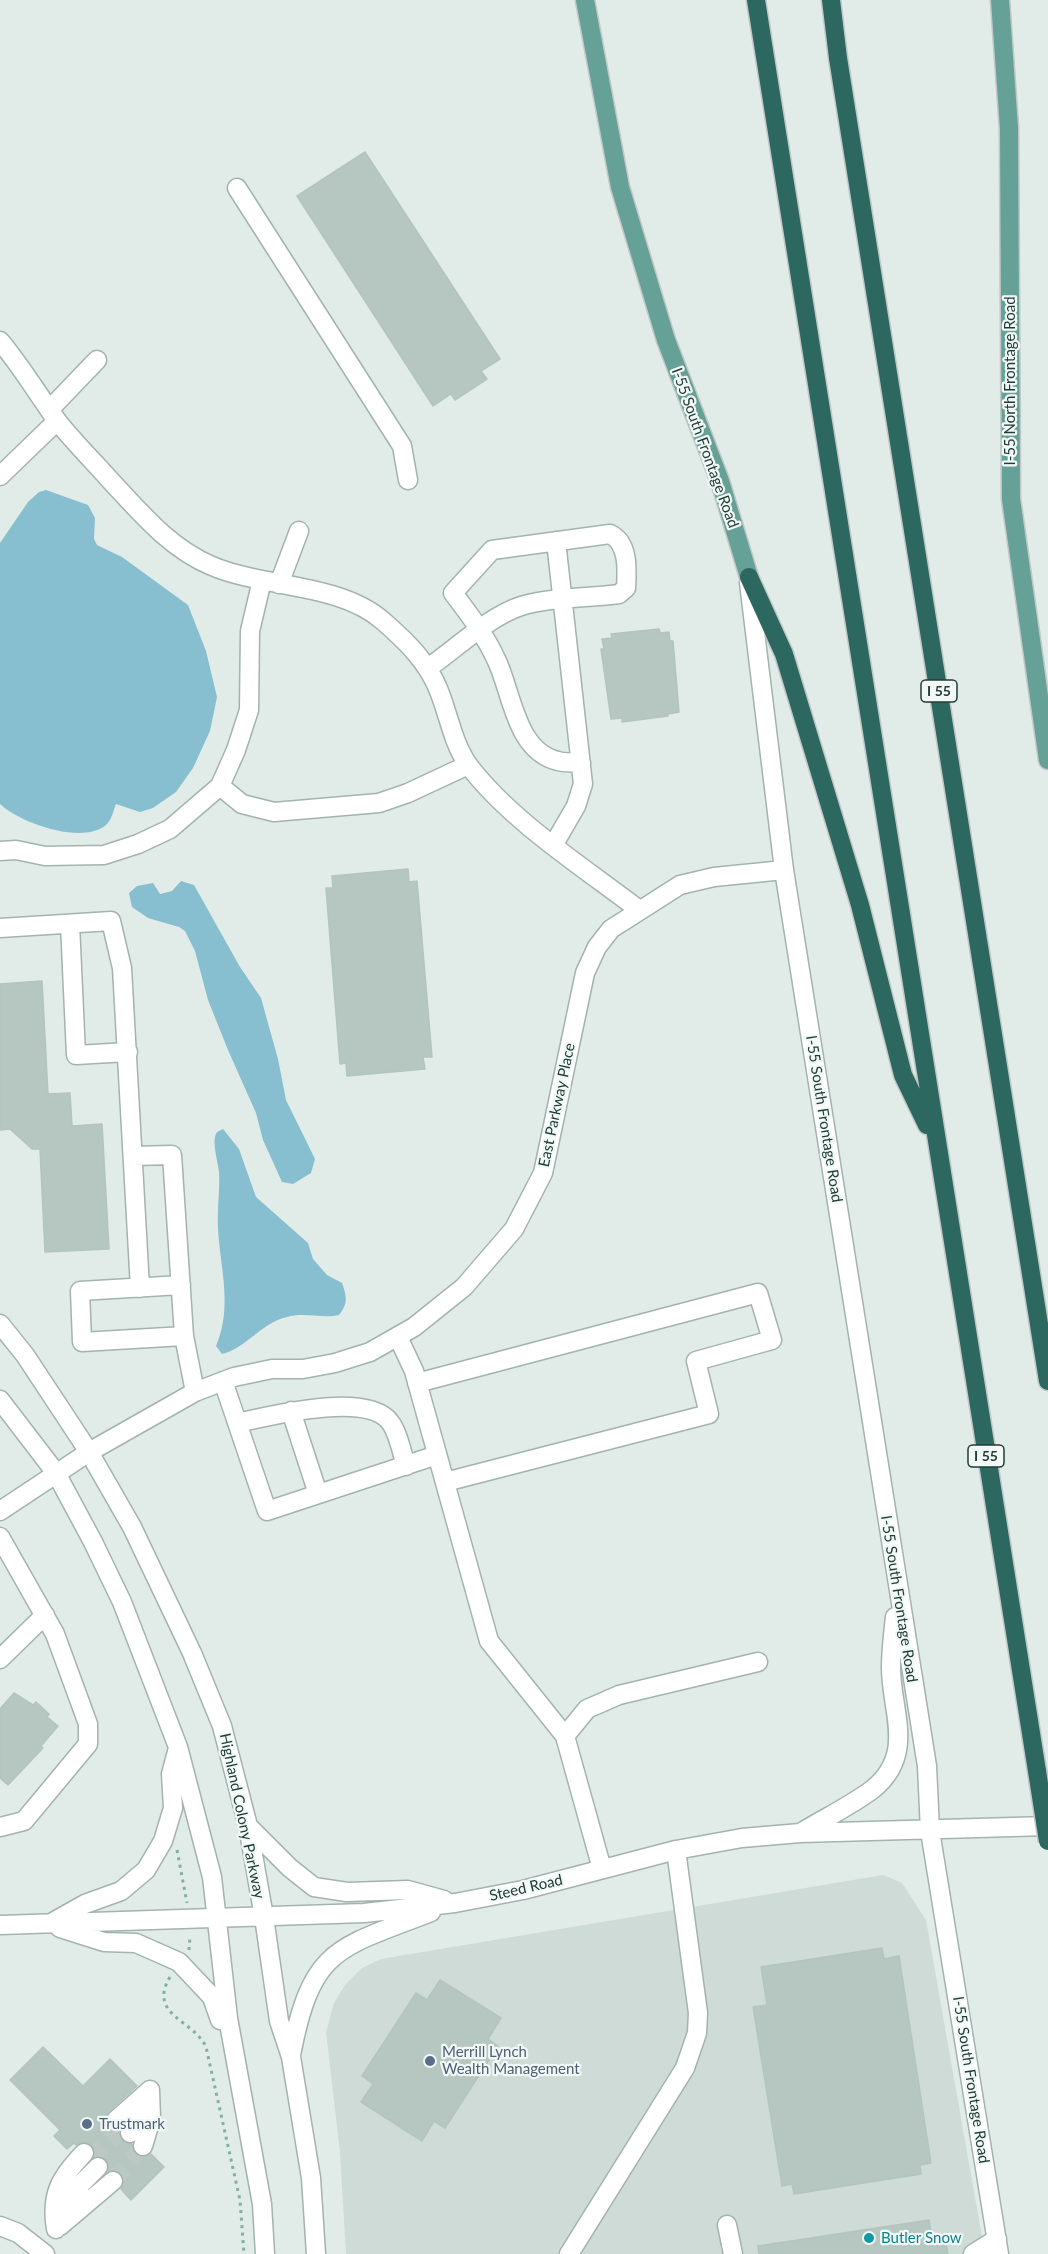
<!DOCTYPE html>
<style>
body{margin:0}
canvas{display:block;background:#e1ebe7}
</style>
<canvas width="1048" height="2254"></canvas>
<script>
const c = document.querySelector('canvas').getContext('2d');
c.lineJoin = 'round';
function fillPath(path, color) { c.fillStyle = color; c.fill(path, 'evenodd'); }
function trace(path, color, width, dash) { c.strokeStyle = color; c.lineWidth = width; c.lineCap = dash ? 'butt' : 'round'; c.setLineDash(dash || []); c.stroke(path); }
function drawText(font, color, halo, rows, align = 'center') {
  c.font = font + ' Lato,sans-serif'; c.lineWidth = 4.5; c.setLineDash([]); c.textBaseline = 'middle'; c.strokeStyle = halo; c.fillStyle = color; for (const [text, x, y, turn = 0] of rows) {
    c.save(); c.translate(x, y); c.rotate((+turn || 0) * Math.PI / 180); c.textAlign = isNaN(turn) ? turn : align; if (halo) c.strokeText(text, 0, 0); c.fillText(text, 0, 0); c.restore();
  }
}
const built = new Path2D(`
 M883,1875L902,1883L926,1920L985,2254H346L340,2152L326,2032L334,2003L345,1985L362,1968L381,1959Z`);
const water = new Path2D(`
 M46,490L88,505L95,518L94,539L97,545L122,557L188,605L206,651L217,697L210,731L193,768L176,792L153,808L140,812L116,804C113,811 112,820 106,825C82,845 20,823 0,804V543L28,502L39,492Z
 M181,881L194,885L240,967L261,998L278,1059L286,1100L315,1159L311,1173L293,1184L282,1182L263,1140L256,1113L228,1050L208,1000L195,951L185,931L179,927L148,918L132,907L129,893L137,886L153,883L160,894L172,891Z
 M223,1129L239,1149L256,1197L308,1243L313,1259L327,1275L342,1283C347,1297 348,1304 339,1315C322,1319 304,1312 287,1317C261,1323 245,1349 222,1354L216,1346C233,1306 220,1269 218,1228C217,1209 220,1191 219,1172C218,1161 211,1141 217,1132Z`);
const building = new Path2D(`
 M365,152L500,359L481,371L487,379L455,400L451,394L433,406L297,196Z
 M659,629L660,633L669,632L670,641H673L679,712L668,714V716L622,722V718L611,719L601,649H604L602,639L612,638L611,634Z
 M408,869L409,882L417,881L432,1057H423L425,1069L347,1076L346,1063L340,1064L326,888H333L332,876Z
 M42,981L48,1094L70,1093L72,1126L102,1124L109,1249L45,1252L40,1149H32L10,1129L0,1130V984Z
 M14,1693L33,1705L36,1702L49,1714L47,1717L58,1726L41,1746L43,1748L8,1785L0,1778V1709Z
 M882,1948L884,1959L899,1956L931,2163L920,2165L921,2174L794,2194L792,2184L782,2186L753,2007L767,2005L761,1967Z
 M440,1980L501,2018L488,2039L498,2046L445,2128L434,2121L422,2141L361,2102L373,2084L362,2076L416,1993L427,2000Z
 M43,2047L83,2086L110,2059L137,2086L108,2112L105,2123L112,2130L119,2131L124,2142L132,2144L135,2154L145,2157L151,2154L164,2167L131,2200L121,2189L124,2180L121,2173L116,2170L108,2171L106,2160L95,2156L94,2149L87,2142L76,2145L74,2143L67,2149L54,2136L60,2130L10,2080Z
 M929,2220L932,2239L945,2237L948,2254H759L758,2246Z`);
const minorTunnel = new Path2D(`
 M90,2159L124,2127
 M113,2181L143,2146`);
const path = new Path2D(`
 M177,1850L187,1903
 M189,1950L190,1936
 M170,1977C147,2015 194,2020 206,2047L240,2200L244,2254`);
const minor = new Path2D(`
 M237,188L402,446L408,480
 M0,341C22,367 38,395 58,422C74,442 92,460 109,479C140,512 169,548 212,566C264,588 340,583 383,621C406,641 428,662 439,691C449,716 453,744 469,766C511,821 583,867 638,909
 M50,409L97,360
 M0,476L57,421
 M749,583L784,870L927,1766L930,1831L999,2254
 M279,584L299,531
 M428,668C457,648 488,617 521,606C550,597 589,598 619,594L626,588C627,570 629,543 610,534L492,550L453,593C469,614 485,635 496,659C512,691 515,751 558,761C565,763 574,762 581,763
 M220,786L242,804L274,812L379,803L408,793L468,765
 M554,844L576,806L583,784L556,541
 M0,851L16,850L45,856L104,855L138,844L170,829L220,786L236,750L249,710L250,631L262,580
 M70,924L76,1055L128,1052
 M0,928L111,921L122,968L140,1288
 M133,1156L172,1155L184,1336L195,1392
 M181,1285L80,1291L82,1342L184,1336
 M0,1324L25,1355L89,1452L132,1527L192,1653L222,1726L248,1826L264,1917L279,2021L291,2057L311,2178L316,2254
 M398,1337L414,1371L489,1641L565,1736L602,1869
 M223,1381L267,1511L437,1455
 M417,1383L758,1293L772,1340L696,1361L709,1414L445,1482
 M0,1400L56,1473L93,1542L122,1602L178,1747L212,1877L228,2018L262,2204L265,2254
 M291,1411L318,1494
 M237,1423C270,1416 367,1391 390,1422C398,1432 402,1453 406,1466
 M0,1511L89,1452L195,1392L234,1377L272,1369H303L335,1363L370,1352L414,1327L464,1287L514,1229L543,1173L585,973L597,947L611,929L680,885L714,877L784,870
 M0,1537L55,1634L88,1724V1744L24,1821L0,1827
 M0,1659L45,1615
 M565,1736L587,1709L619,1695L758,1662
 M248,1826L290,1868L314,1887L347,1892L408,1890L444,1900
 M802,1832C825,1818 852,1805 873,1789C916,1754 891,1711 891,1668C891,1651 893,1634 895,1617
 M53,1922L85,1904L121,1891L146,1870L163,1841L173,1808L171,1774L178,1748
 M0,1925L364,1913L455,1903L523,1890L676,1850L742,1838L800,1833L1048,1826
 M60,1928L104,1942L136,1943L179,1962L212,1997L220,2020
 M291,2055C312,1947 336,1949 431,1912
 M116,2120L150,2090
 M130,2133L137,2124L146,2104
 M143,2146L151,2119L150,2090
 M727,2225L733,2254
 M0,2226L18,2233L45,2254
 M60,2226L113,2181
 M57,2227L81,2184L98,2167
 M56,2229C50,2194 61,2177 84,2153
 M569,2254L685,2068L697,2033L698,2013L676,1850
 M973,2254L997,2239`);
const major = new Path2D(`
 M585,0L620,187L666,340L720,481L749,577
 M1000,0L1009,128L1011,499L1048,760`);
const highway = new Path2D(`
 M756,0L1037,1771
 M831,0L838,58L1048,1381
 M749,577L784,654L860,905L903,1075L927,1125`);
const highwayBridge = new Path2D(`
 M1037,1771L1048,1841`);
const markers = [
 [430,2061,6,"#5c6f8a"],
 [87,2124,6,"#5c6f8a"],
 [869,2238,6,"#0f9aa8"]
];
const shields = [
 [939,691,36],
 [986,1456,36]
];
const shieldNames = [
 ["I 55",939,691],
 ["I 55",986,1456]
];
const streetNames = [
 ["I-55 North Frontage Road",1010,381,-90],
 ["I-55 South Frontage Road",705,448,70],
 ["East Parkway Place",557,1105,-78],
 ["I-55 South Frontage Road",824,1119,81],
 ["I-55 South Frontage Road",899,1599,81],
 ["Highland Colony Parkway",242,1816,78],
 ["Steed Road",526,1888,-13],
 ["I-55 South Frontage Road",971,2080,81]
];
const serviceNames = [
 ["Merrill Lynch",442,2052],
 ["Wealth Management",442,2069],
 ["Trustmark",99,2124]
];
const cultureNames = [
 ["Butler Snow",881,2238]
];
fillPath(built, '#cfdbd6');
fillPath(water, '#88bfd0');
fillPath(building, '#b6c6c1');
trace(building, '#b3c5bf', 1.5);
trace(minorTunnel, '#bbc8c4', 18, [18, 9]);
trace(minor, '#a4b3af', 21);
trace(major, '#c1c8c7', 21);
trace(highway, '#c1c8c7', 21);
trace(path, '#81afa4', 3, [3, 4.5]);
trace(minor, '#fff', 18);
trace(major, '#65a196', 18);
trace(highway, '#2d6860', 18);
trace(highwayBridge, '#c1c8c7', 21, []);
trace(highwayBridge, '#2d6860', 18);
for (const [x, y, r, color] of markers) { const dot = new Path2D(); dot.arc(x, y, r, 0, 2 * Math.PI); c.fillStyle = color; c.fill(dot); trace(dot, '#f1f8f5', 2); }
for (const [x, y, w] of shields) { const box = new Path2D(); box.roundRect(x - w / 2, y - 11, w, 22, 4.5); c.fillStyle = '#f1f8f5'; c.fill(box); trace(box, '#213c37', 1.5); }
drawText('bold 14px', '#213c37', null, shieldNames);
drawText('15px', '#213c37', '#f1f8f5', streetNames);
drawText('15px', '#4e5e75', '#f1f8f5', serviceNames, 'left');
drawText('15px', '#0d838f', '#f1f8f5', cultureNames, 'left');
</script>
